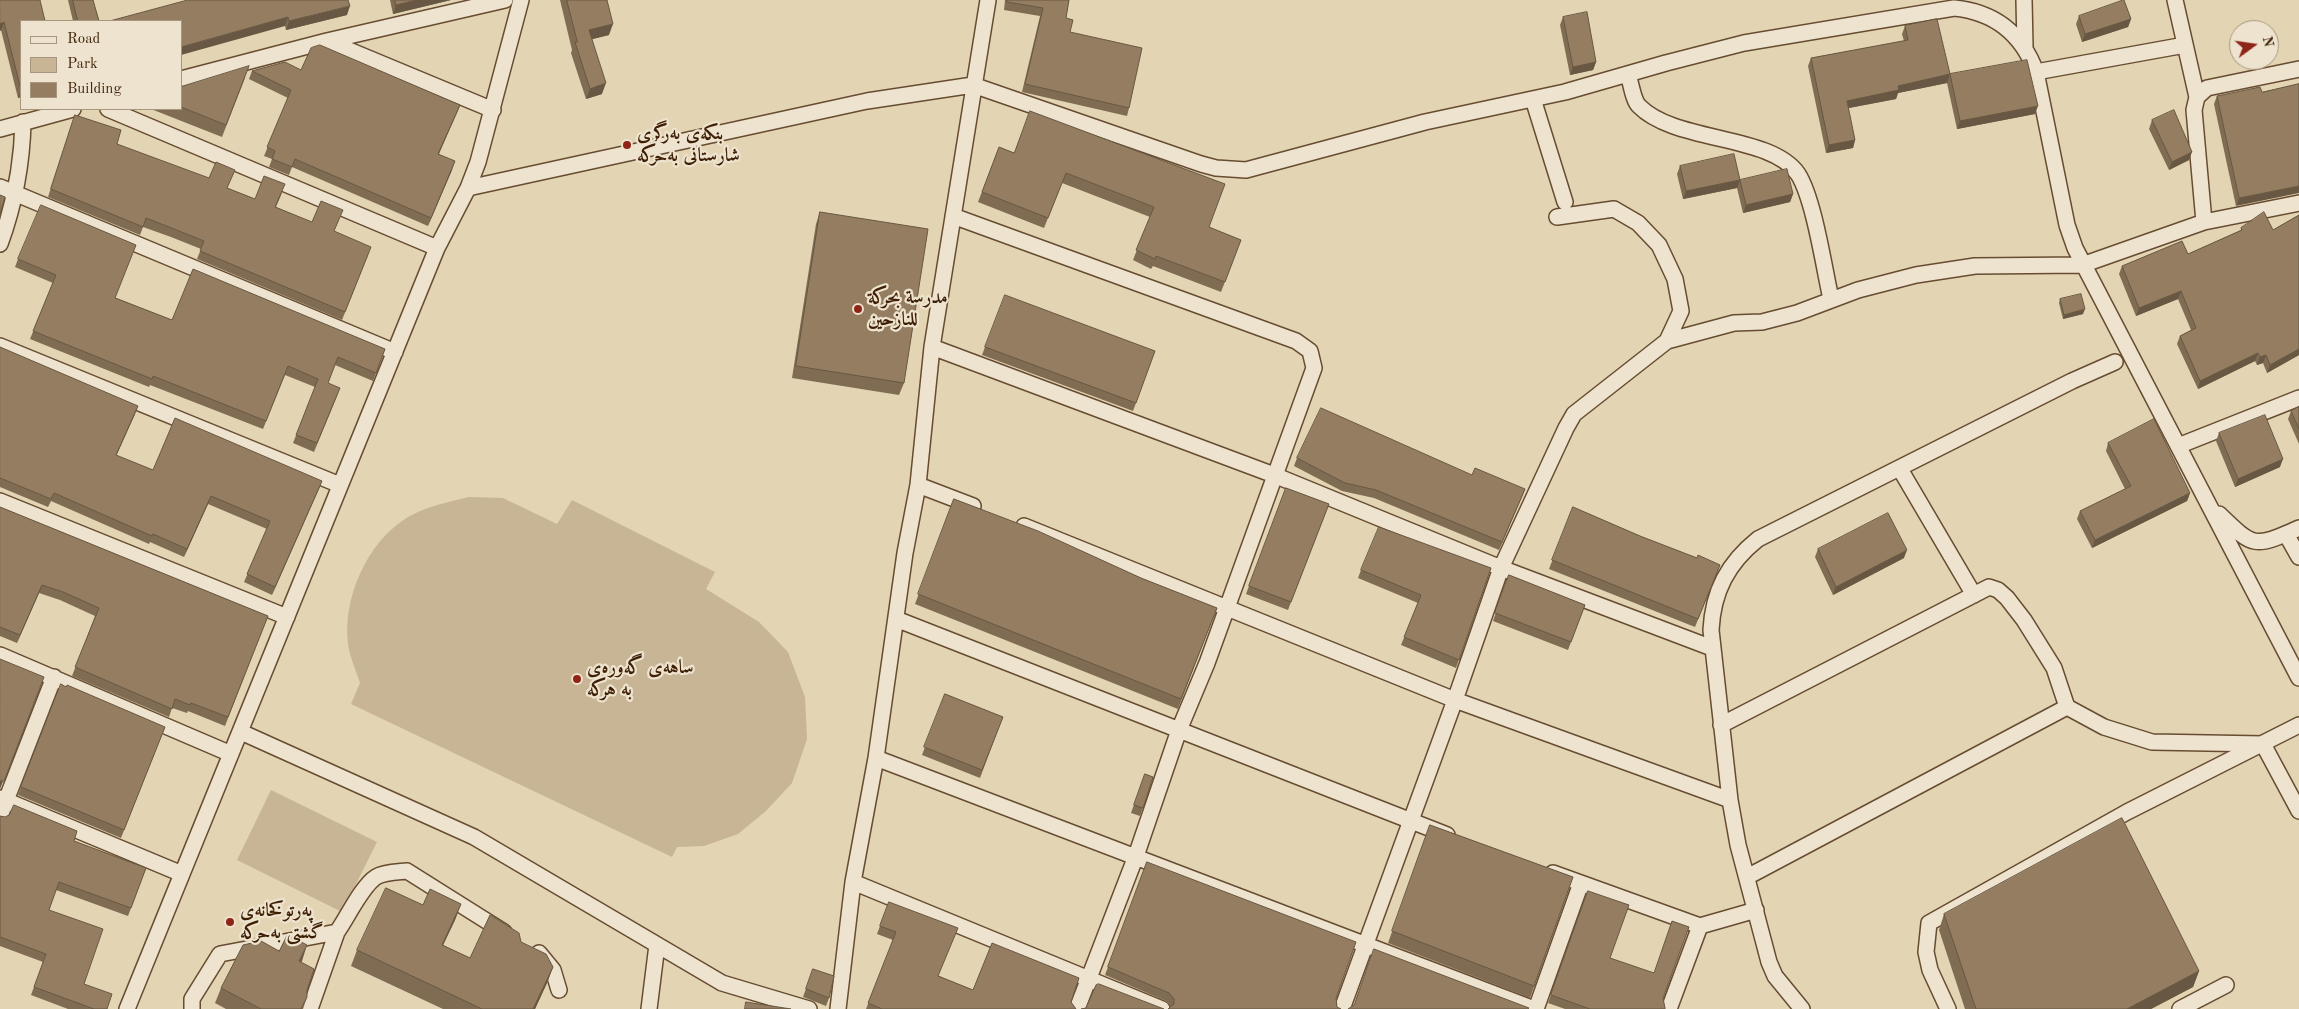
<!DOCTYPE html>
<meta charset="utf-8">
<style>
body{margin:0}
#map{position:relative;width:2299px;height:1009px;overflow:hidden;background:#e3d4b3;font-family:"Old Standard TT",serif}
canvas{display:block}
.legend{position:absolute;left:20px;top:20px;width:162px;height:90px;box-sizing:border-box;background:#ede3ce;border:1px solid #a7957e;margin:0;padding:6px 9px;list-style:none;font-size:15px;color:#3e1f06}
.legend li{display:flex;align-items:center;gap:10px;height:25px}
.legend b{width:25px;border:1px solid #a7957e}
.north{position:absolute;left:2229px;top:20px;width:50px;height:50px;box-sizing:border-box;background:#ede3ce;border:1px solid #a7957e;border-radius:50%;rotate:76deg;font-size:14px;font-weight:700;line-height:20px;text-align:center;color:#3e1f06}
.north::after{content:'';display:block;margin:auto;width:18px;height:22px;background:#8f2418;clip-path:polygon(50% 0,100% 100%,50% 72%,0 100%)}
</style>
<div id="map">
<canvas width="2299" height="1009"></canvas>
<ul class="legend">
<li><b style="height:6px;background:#ede3ce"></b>Road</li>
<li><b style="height:14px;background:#c7b596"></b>Park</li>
<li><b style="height:14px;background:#947d60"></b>Building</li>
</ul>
<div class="north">N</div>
</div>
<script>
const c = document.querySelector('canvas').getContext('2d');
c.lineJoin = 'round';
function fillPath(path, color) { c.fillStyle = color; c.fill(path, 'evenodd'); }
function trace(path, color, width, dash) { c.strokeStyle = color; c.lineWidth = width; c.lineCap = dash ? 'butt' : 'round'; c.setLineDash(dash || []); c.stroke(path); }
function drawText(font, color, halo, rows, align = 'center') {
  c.font = font + ' "Old Standard TT",Amiri,serif'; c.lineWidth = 4.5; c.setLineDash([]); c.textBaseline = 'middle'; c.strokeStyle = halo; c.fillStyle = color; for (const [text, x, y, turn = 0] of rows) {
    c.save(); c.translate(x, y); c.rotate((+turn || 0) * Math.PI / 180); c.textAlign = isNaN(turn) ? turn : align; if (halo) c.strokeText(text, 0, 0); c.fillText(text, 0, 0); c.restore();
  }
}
const green = new Path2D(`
 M469,497L503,498L557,524L572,500L715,572L706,589L759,622L788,652L805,697L807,739L792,783L766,811L738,834L704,846L677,847L672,857L351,704L360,683C357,674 353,664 350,654C339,610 362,551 398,524C418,508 445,503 469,497Z
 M271,790L377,842L342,912L237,860Z`);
const street = new Path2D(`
 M2024,0L2025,46
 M2175,0L2197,97L2194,110L2204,222
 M327,41L493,110
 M2036,72L2185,45
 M1628,74C1631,83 1633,100 1639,106C1675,143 1771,134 1798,174C1814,199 1824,268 1831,299
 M181,79L327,41L505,0
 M2197,97L2207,88L2299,69
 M1533,99L1565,202
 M108,109L437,248
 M0,129L73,109
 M0,187L395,352
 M468,188L867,101L973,85L1201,164L1216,168L1246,170L1425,122L1565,92L1666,63L1744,43L1954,8C1995,12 2022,34 2036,72L2067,225L2075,248L2299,678
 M953,216L1296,341L1310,351L1314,368L1207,663L1179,730L1136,856L1077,1009
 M0,244C15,203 22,166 23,122
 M1667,341L1734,323L1762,322L1797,313L1858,290L1916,275L1975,266L2082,265L2204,222L2299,203
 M0,346L340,485
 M932,347L1274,475L1501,568L1712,648
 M2178,446L2299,398
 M1900,469L1974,595
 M918,485L973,506
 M0,501L287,617
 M2219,514C2254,548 2254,548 2299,528
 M1024,526L1455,700L1730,800
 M2286,534L2299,557
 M896,619L1447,835
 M0,655L231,754
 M1721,725L1989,587L1998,590L2007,598L2024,620L2054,668L2067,707L2104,727L2152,742L2263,744L2299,811
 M241,732L474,837L722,983L809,1009
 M876,758L1534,1009
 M0,798L182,874
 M0,816L54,677
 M1553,873L1700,926L1756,910
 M1747,877L2067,707
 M853,882L1162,1009
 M539,953L553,970L559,990
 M127,1009L437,248L468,188L478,162L521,0
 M192,1009V999L220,954L337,932C347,918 362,886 376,877C384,872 398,872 407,871L504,932
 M310,1009L337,932
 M649,1009L657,945
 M838,1009L853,882L876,758L905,553L918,485L932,347L988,0
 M1342,1009L1455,700L1501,568L1566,428L1574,414L1667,341L1681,311L1675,279L1659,245L1638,223L1614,209L1557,217
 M1536,1009L1581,883
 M1669,1009L1700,926
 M1802,1009L1775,976L1769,962L1738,845L1730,800L1711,630C1713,591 1728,563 1758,539L2072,381L2115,362
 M1948,1009L1930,970L1926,952L1929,923L2127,812L2299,725
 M2180,1009L2226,985`);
const wall = new Path2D(`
 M0,0H20L21,97L18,98L1,30L0,31Z
 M68,0H93L99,21H73Z
 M390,0H451L393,14Z
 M560,0H607L609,35L592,39L602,94L586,99L571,53L572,50Z
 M1005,0H1069L1066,18L1070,32L1129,108L1127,116L1022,92L1040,16L1004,10Z
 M347,15L286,30L285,26L181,21Z
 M2079,16L2131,19L2128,27L2082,42L2076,24Z
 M1563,17L1596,62L1593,70L1570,75L1560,25Z
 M1905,26L1950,74L2035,114L1957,129L1947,83L1898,93L1896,99L1848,108L1855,140L1853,148L1826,153L1808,66L1811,58L1904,41L1902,34Z
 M301,70L460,105L439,154L452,170L428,226L292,167L289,175L269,167L272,159L264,156L288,98L249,79L252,71Z
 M245,78L222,137L151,109H181V87Z
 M2299,84L2236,206L2214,104L2217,96L2262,92Z
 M2152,120L2189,160L2169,170L2149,129Z
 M72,123L117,144L255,199L282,193L276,207L335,232L368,255L342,320L197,259L201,249L171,237L143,227L140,235L48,197Z
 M999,147L1241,240L1221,292L1153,266L1151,269L1133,260L1150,217L1062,183L1044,228L978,202Z
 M1680,166L1740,180L1793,194L1790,202L1743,213L1737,188L1683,199L1677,174Z
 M820,212L904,383L899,395L792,378L816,224Z
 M2299,215V355L2267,373L2263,363L2257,365L2255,361L2198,389L2177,344L2180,336L2191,330L2178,299L2136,316L2119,274L2122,266L2188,254L2241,230V228L2273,230Z
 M18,259L172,320L385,349L373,381L335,365L328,383L337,396L314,452L293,443L315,387L285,375L263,429L150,385L149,387L30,339L53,283L15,267Z
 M2060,299L2083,314L2063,319L2059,303Z
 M0,347L135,414L116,456L153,470L322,481L272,595L244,582L267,529L208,504L184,557L150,542L149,544L51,501L48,507L0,487Z
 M985,347L1155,351L1133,411L982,355Z
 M2299,407V444L2288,419L2291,411Z
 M2219,433L2280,467L2235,487L2216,441Z
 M2108,443L2190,493L2187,501L2092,548L2077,519L2080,511L2125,489L2106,451Z
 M1297,458L1525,489L1499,550L1374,498L1342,491L1294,466Z
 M1286,488L1329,504L1288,610L1246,594Z
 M954,499L1141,578L1217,608L1178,709L915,604Z
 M0,507L268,616L225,726L188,711L187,713L172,708L169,717L72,676L95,616L60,600L39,593L17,643L0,636Z
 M1573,507L1640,536L1697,558L1720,565L1695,627L1549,569Z
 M1818,549L1904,558L1833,595L1815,557Z
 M1491,568L1456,668L1401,645L1418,603L1358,578L1361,570Z
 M1509,575L1585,605L1568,650L1493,621Z
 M945,694L1003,717L980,778L922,755Z
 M165,727L121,838L18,795L21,787Z
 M1145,774L1153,777L1140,816L1131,813Z
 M0,816L74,841L146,868L128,916L56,890L49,910L84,984L107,1009H68L31,995L43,962L0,946Z
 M1430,825L1573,877L1530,998L1388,943Z
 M1147,862L1336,998L1337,1007H1171L1166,1001L1105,975Z
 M1588,891L1610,958L1665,1009H1565L1548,1003Z
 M889,902L939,976L973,990L1071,1002L1076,1009H866L893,940L877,934Z
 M461,904L455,920L443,945L470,958L521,942L553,967L547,983L535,1009H443L351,966L357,950Z
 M1944,914L2199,971L2193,987L2151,1009H1965L1939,930Z
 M301,962L307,990V997L303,1009H226L215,1003L221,988Z
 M813,969L829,998L826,1006L803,997Z`);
const shadedWall = new Path2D(`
 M418,0H451L393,14L396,5Z
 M350,6L347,15L286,30L289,21Z
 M288,17L285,26L181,55V47Z
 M2131,19L2128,27L2082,42L2085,34Z
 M4,22L1,30L0,31V24Z
 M613,24L609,35L585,41L589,30Z
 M1596,62L1593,70L1570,75L1573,67Z
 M1950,74L1947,83L1898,93L1896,99L1844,109L1847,101L1898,86Z
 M606,83L602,94L586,99L590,89Z
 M21,90V97L18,98Z
 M460,105L457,113L435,162L438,154Z
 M2038,106L2035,114L1957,129L1960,121Z
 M1855,140L1853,148L1826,153L1829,145Z
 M2192,152L2189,160L2169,170L2172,162Z
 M455,161L452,170L428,226L431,218Z
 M1740,180L1737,188L1683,199L1686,191Z
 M2299,186V193L2236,206L2239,198Z
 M1793,194L1790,202L1743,213L1746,205Z
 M2181,291L2178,299L2136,316L2139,308Z
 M2085,309L2083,314L2063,319L2064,315Z
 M2299,349V355L2267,373L2270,365Z
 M2258,353L2255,361L2198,389L2200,381Z
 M2266,355L2263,363L2257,365L2260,357Z
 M138,406L135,414L113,463L116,455Z
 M2283,459L2280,467L2235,487L2238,479Z
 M322,481L319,489L272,595L275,587Z
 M1525,489L1522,497L1499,550L1502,542Z
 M2190,493L2187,501L2092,548L2095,540Z
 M211,496L208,504L184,557L187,549Z
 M1907,550L1904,558L1833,595L1836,587Z
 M42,585L39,593L17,643L20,635Z
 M41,685L0,789V781Z
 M461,904L455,920L436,960L442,945Z
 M307,945L302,961L293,977L299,961Z
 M553,967L547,983L535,1009H533Z
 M2199,971L2193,987L2151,1009H2127Z`);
const building = new Path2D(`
 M0,0H40L45,21H21V90L4,22L0,24Z
 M73,0H93L99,21H78Z
 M188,0H348L350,6L289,21L288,17L181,47V21H110Z
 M395,0H418L396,5Z
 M567,0H607L613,24L589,30L606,83L590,89L575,42H577Z
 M1007,0H1069L1066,18L1073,20L1070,32L1142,48L1129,108L1025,84L1043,8L1007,2Z
 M2124,0L2131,19L2085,34L2079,16Z
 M1587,12L1596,62L1573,67L1563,17Z
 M1937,19L1950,74L1898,86L1899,90L1847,101L1855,140L1829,145L1811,58L1908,40L1905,26Z
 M320,45L460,105L438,154L455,161L431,218L295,159L292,167L272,159L275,151L267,147L291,90L252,71L285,62L301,70L311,48Z
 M2027,60L2038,106L1960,121L1950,74Z
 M249,66L226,125L181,107V87Z
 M2299,84V186L2239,198L2217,96L2260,87L2262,92Z
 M2174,110L2192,152L2172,162L2152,120Z
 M1030,111L1225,184L1209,227L1241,240L1225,282L1156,256L1155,259L1136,250L1154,207L1066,173L1048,218L982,192L999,147L1014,153Z
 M75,115L121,130L117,144L209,178L216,162L235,170L227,188L255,199L264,176L285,184L275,207L312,222L321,201L343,210L334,231L371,247L345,312L200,251L204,241L174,229L146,218L143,227L51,189Z
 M1734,154L1740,180L1686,191L1680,166Z
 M1787,169L1793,194L1746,205L1740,180Z
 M0,195L5,197L0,214Z
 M41,205L136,245L115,298L172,320L193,269L385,349L376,373L338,357L328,383L340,388L317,443L296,435L318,379L288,366L266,421L153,376L152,379L33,331L56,275L18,259Z
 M820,212L928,229L904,383L796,366Z
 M2264,212L2273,230L2299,215V349L2270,365L2266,355L2260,357L2258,353L2200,381L2180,336L2196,328L2181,291L2139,308L2122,266L2182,241L2188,254L2242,230L2241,228Z
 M2081,294L2085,309L2064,315L2060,299Z
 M1005,295L1155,351L1136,403L985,347Z
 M0,347L138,406L116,455L153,470L175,418L322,481L275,587L247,574L270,521L211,496L187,549L153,534L152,536L54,493L51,499L0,478Z
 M2299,407V429L2291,411Z
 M1321,408L1472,475L1475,468L1525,489L1502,542L1376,490L1345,483L1297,458Z
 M2265,415L2283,459L2238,479L2219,433Z
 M2154,419L2190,493L2095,540L2080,511L2131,486L2108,443Z
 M1286,488L1329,504L1291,602L1249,586Z
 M954,499L1038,531L1141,578L1217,608L1181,699L918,594Z
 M0,507L268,616L228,717L191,703L190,705L175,699L172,709L75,667L99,608L63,592L42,585L20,635L0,627Z
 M1573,507L1640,536L1697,558L1698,555L1720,565L1698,619L1552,560Z
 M1888,513L1907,550L1836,587L1818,549Z
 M1379,527L1491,568L1459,660L1404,637L1421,595L1361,570Z
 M1509,575L1585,605L1571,642L1495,613Z
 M0,659L44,677L4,781H0Z
 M61,684L66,687L67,685L165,727L124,830L21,787Z
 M945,694L1003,717L982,770L924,747Z
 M1145,774L1153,777L1143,808L1134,805Z
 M14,805L77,831L74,841L146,868L131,908L59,882L49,910L103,929L84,984L112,994L107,1009H94L34,987L46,954L0,937V816L5,817L9,815Z
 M2122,818L2199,971L2127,1009H1976L1944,914Z
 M1430,825L1573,877L1534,986L1392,931Z
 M1147,862L1356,942L1336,998L1337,1007L1341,1009H1168L1174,1004V999L1169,993L1108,967Z
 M386,888L423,905L430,889L461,904L442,945L470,958L490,915L519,933L521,942L546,954L553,967L533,1009H482L357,950Z
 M1588,891L1629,905L1610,958L1654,973L1672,921L1689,927L1663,998L1665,1008V1009H1590L1551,995Z
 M889,902L958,928L938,976L973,990L992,943L1079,978L1071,1002L1076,1009H882L868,1003L896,932L880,926Z
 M287,936H290L307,945L299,961L314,969L307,990V997L301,1009H261L221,988L243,945L261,941L279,951Z
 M1374,949L1529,1008L1528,1009H1348L1354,1005Z
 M813,969L834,976L829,998L806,989Z
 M1099,984L1164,1009H1081L1086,1008L1096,985Z
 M746,1002L791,1009H745Z`);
const markers = [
 [627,145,5,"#8f2418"],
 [858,309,5,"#8f2418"],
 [577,679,5,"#8f2418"],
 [230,922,5,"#8f2418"]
];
const poiNames = [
 ["بنکەی بەرگری",637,134],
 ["شارستانی بەحرکە",637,156],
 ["مدرسة بحركة",868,298],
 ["للنازحين",868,320],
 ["ساهه‌ی گه‌وره‌ی",587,668],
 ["به هركه‌",587,690],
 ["پەرتوکخانەی",240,911],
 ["گشتی بەحرکە",240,933]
];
fillPath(green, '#c7b596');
trace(street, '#674c31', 18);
trace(street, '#ede3ce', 15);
fillPath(wall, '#7f6c53');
fillPath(shadedWall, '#685843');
fillPath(building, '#947d60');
trace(building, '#685843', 1);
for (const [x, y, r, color] of markers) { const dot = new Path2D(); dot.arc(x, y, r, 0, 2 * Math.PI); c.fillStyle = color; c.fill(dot); trace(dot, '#ede3ce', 2); }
drawText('bold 19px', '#3e1f06', '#ede3ce', poiNames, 'left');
</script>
